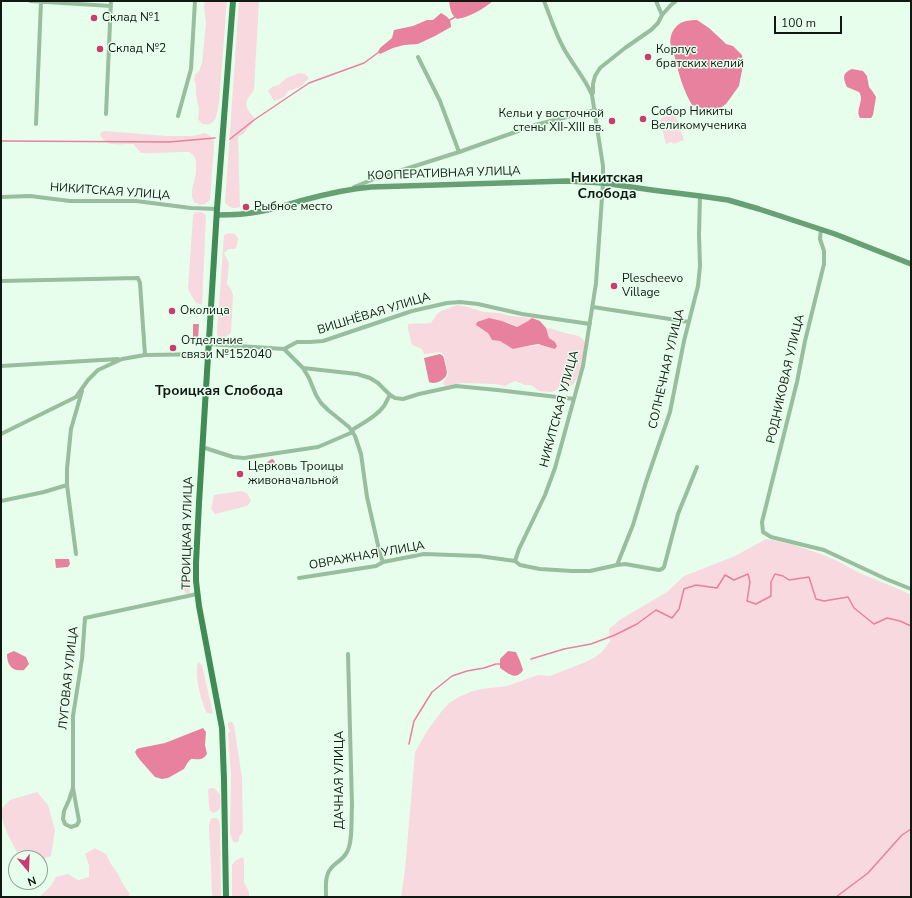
<!DOCTYPE html>
<meta charset="utf-8">
<style>
body{margin:0}
#map{position:relative;width:912px;height:898px;overflow:hidden;background:#e8feec;font-family:"Nunito Sans",sans-serif}
canvas{display:block}
.frame{position:absolute;inset:0;border:2px solid #0f1911;pointer-events:none}
.north{position:absolute;left:8px;top:850px;width:40px;height:40px;box-sizing:border-box;background:#e8feec;border:1px solid #91a294;border-radius:50%;rotate:161deg;font-size:11px;font-weight:700;line-height:16px;text-align:center;color:#0f1911}
.north::after{content:'';display:block;margin:auto;width:14px;height:18px;background:#c83c6e;clip-path:polygon(50% 0,100% 100%,50% 72%,0 100%)}
.scale{position:absolute;left:774px;top:16px;width:68px;height:18px;box-sizing:border-box;border:2px solid #0f1911;border-top:0;padding-left:5px;font-size:12px;line-height:14px;white-space:nowrap;color:#0f1911;-webkit-text-stroke:3px #e8feec;paint-order:stroke}
</style>
<div id="map">
<canvas width="912" height="898"></canvas>
<div class="frame"></div>
<div class="north">N</div>
<div class="scale">100 m</div>
</div>
<script>
const c = document.querySelector('canvas').getContext('2d');
c.lineJoin = 'round';
function fillPath(path, color) { c.fillStyle = color; c.fill(path, 'evenodd'); }
function trace(path, color, width, dash) { c.strokeStyle = color; c.lineWidth = width; c.lineCap = dash ? 'butt' : 'round'; c.setLineDash(dash || []); c.stroke(path); }
function drawText(font, color, halo, rows, align = 'center') {
  c.font = font + ' "Nunito Sans",sans-serif'; c.lineWidth = 3; c.setLineDash([]); c.textBaseline = 'middle'; c.strokeStyle = halo; c.fillStyle = color; for (const [text, x, y, turn = 0] of rows) {
    c.save(); c.translate(x, y); c.rotate((+turn || 0) * Math.PI / 180); c.textAlign = isNaN(turn) ? turn : align; if (halo) c.strokeText(text, 0, 0); c.fillText(text, 0, 0); c.restore();
  }
}
const green = new Path2D(`
 M205,1H227L219,102C217,114 217,127 202,124L198,119L199,109L196,95V85L194,80L195,75L199,71L202,63L206,24L204,6Z
 M239,1H259L254,90C250,96 243,102 248,110C251,115 253,114 255,120L243,134L238,137L240,207C233,209 230,208 225,203Z
 M299,73L305,74L309,78L300,87L288,91L285,96L280,99L274,101L268,91L272,87L278,85L287,78Z
 M675,114L684,140L673,144L672,142L666,144L660,120L663,117Z
 M105,131L167,136H193L205,133L210,136L214,141V146L210,200L205,204L200,205L194,202L192,197V190L196,173V161L194,156L189,152H183L154,153H141L133,144C119,143 108,149 100,135L101,132Z
 M197,212H201L205,214L206,217L202,305L196,303L190,293L188,288L193,216L194,213Z
 M229,233L235,234L238,238L237,245L235,249H229L224,253L229,263L227,284L231,289L233,295L231,333L221,340L218,339L217,332L224,235Z
 M457,305L468,307L484,312L500,313L511,316L532,318L528,321L517,327L502,321L488,333L492,340L500,341L513,349L527,346L541,345L549,338L546,328C553,328 557,331 562,332C571,335 581,334 585,342C582,358 582,381 567,389L564,386L559,387L556,391L550,392L539,391L531,385H525L515,381L505,386L495,384L462,383L446,386L443,384C444,380 447,378 448,374L444,355L440,352L424,354L422,349L412,345L408,329V324C416,323 423,324 431,323L437,314L441,311Z
 M241,491L247,493L251,501L247,506L215,514L211,509L214,495Z
 M766,539C787,542 815,551 835,560C844,564 853,570 862,574C879,581 895,587 911,595V897H401L405,870L415,752L427,731L441,712L449,703L459,697L470,692L481,689L507,686L538,675L550,676L583,663L594,658L603,651L610,641L609,629L621,619L667,592L684,576L735,556Z
 M186,571H189L190,591L189,594L185,593L182,581L184,577L180,572Z
 M198,662L202,665L213,714L207,713C201,702 194,674 198,662Z
 M230,722H232L234,725L242,778L243,832L239,837V841L235,843L232,840L230,832L231,776L228,734L230,731L228,726V723Z
 M211,788H214L220,794C220,803 224,810 213,813C212,812 211,812 210,811C209,809 208,790 208,789Z
 M37,792L48,805L55,830L51,856L40,860V858H26L19,856C12,843 1,824 1,809L10,800Z
 M213,818H217L219,820L220,825L221,897H213L212,893L209,825L211,819Z
 M95,848L106,854L111,864L118,874L123,884L130,894L128,897H39L50,887L56,877L68,874L78,880L89,877V865L85,854Z
 M242,857L244,859V882L249,892V897H232V865L235,861Z`);
const water = new Path2D(`
 M449,1H493C483,9 470,17 457,19C451,15 450,8 449,1Z
 M441,13C448,17 451,19 451,27L435,36L418,44L404,45L393,48L380,54L378,52L380,48L392,38L394,30L413,26L427,20H433Z
 M697,20L709,28L722,40L726,44L733,46L742,55L743,65L739,86L726,104L716,111L703,110L697,106L692,105C683,90 679,74 675,58C674,54 672,50 671,46C668,35 676,22 687,21C690,20 694,20 697,20Z
 M852,69L863,71L867,76L869,87L873,92L876,97L873,115L871,118H860C856,111 861,105 861,98C861,96 860,93 859,92L847,87C843,78 842,73 852,69Z
 M489,318L502,321L517,327L528,321L532,318L540,321L546,328L549,338L555,342L557,346L555,349L538,344L527,346L513,349L500,341L492,340L488,333L476,325L477,322Z
 M193,324H199L198,340H193Z
 M440,354C441,355 442,355 443,356C444,358 447,371 447,373C446,380 435,385 429,382L424,358Z
 M272,459L274,460L276,467L274,471H270L267,467V462Z
 M55,559H69L70,564L68,567L56,568Z
 M14,651L26,657L29,664L24,670C12,672 7,665 7,654Z
 M508,651L516,652L520,661L523,670C522,672 520,674 518,675C512,678 505,671 500,668V659Z
 M203,728L206,732L205,745L207,754C202,761 200,759 191,759L188,762L184,769L168,778L162,779L155,777L140,760L137,756L135,752L137,749L140,748L165,743Z`);
const stream = new Path2D(`
 M448,21L455,17
 M230,139L254,120L309,83L364,63L379,52
 M1,141L169,142L215,138
 M531,659L564,649L591,644L615,635L637,624L656,610L672,618L679,609L684,589L696,585L717,588L725,575L734,580L748,574L750,582L747,601L756,604L771,596V582L775,574L783,576L789,580L809,577L816,599L824,601L848,597L854,608L874,624L887,618L900,621L911,626
 M409,744L414,721L432,692L452,676L467,671L484,668L496,664H501
 M836,897L868,873L902,835L911,829`);
const street = new Path2D(`
 M30,1L111,6
 M656,1L662,15
 M418,57L440,101L459,152
 M593,93V84L595,76L600,68L625,48L651,30L658,23L662,15L671,5L676,1
 M106,114L111,1
 M178,116L191,69L195,1
 M36,124L41,1
 M354,187L374,179L459,152L535,125L595,110
 M1,197L30,196L70,201H136L191,208L217,209
 M821,229L820,239L824,251V264L805,341L797,382L762,522L763,532L771,537L824,550L886,579L911,589
 M1,281L138,278L140,283L145,355
 M593,307L689,322
 M209,344L284,349L303,368L309,378L316,395L321,403L328,410L349,427L355,436L361,454L367,497L380,554L383,562
 M284,349L297,342H310L323,341L412,311L447,303L460,302L478,304L522,314L590,324
 M1,366L118,359
 M303,368L357,374L370,378L378,383L390,395L395,398L403,399L419,394L456,386L497,390L574,399
 M352,430C363,423 376,417 384,406C386,403 388,398 390,395
 M1,434L76,397L88,380L98,370L122,359L145,355L209,354
 M202,447L233,457L244,458L318,447L353,432
 M1,501L44,492L67,485
 M76,554L67,485V469L71,429L82,391
 M515,561L519,549L545,495L555,468L583,366L596,283L603,183V166L592,95C585,78 572,64 563,47C555,32 550,16 544,1
 M617,565L633,525L646,482L670,412L684,341L698,286L700,266L699,234L700,196
 M299,578L376,566L383,562L424,554L479,556L515,561L520,565L540,569L572,571H590L617,565L625,564L659,570L662,569L664,567L678,514L697,467
 M73,788L79,821L77,825L71,827L65,824L63,819L64,811L69,800L73,788V716L82,659L85,618L197,594
 M326,897C326,885 324,874 334,865C339,861 344,858 347,852C353,842 351,818 352,806L348,654`);
const secondary = new Path2D(`
 M217,215C230,215 243,215 257,212C273,210 288,204 304,200C326,194 348,189 371,187L567,181L603,183L652,190L700,196L728,200L759,209L835,234L911,264`);
const primary = new Path2D(`
 M226,897L224,780L222,728L199,606L196,581V563L199,503L217,209L233,1`);
const markers = [
 [94,18,4,"#c83c6e"],
 [100,49,4,"#c83c6e"],
 [648,57,4,"#c83c6e"],
 [643,119,4,"#c83c6e"],
 [612,121,4,"#c83c6e"],
 [246,207,4,"#c83c6e"],
 [614,286,4,"#c83c6e"],
 [172,311,4,"#c83c6e"],
 [173,348,4,"#c83c6e"],
 [240,474,4,"#c83c6e"]
];
const poiNames = [
 ["Склад №1",102,18],
 ["Склад №2",108,49],
 ["Корпус",656,50],
 ["братских келий",656,64],
 ["Собор Никиты",651,112],
 ["Великомученика",651,126],
 ["Кельи у восточной",604,114,"right"],
 ["стены XII-XIII вв.",604,128,"right"],
 ["Рыбное место",254,207],
 ["Plescheevo",622,279],
 ["Village",622,293],
 ["Околица",180,311],
 ["Отделение",181,341],
 ["связи №152040",181,355],
 ["Церковь Троицы",248,467],
 ["живоначальной",248,481]
];
const streetNames = [
 ["КООПЕРАТИВНАЯ УЛИЦА",444,174,-2],
 ["НИКИТСКАЯ УЛИЦА",110,192,4],
 ["ВИШНЁВАЯ УЛИЦА",374,314,-17],
 ["СОЛНЕЧНАЯ УЛИЦА",667,369,-77],
 ["РОДНИКОВАЯ УЛИЦА",786,379,-77],
 ["НИКИТСКАЯ УЛИЦА",560,409,-75],
 ["ТРОИЦКАЯ УЛИЦА",188,533,-89],
 ["ОВРАЖНАЯ УЛИЦА",367,556,-10],
 ["ЛУГОВАЯ УЛИЦА",69,678,-84],
 ["ДАЧНАЯ УЛИЦА",340,780,-90]
];
const quarterNames = [
 ["Никитская",607,179],
 ["Слобода",607,195],
 ["Троицкая Слобода",219,392]
];
fillPath(green, '#f8d9df');
fillPath(water, '#e8819d');
trace(stream, '#e8819d', 1.5);
trace(street, '#98bd9f', 4);
trace(secondary, '#68a075', 5.5);
trace(primary, '#418b56', 6);
for (const [x, y, r, color] of markers) { const dot = new Path2D(); dot.arc(x, y, r, 0, 2 * Math.PI); c.fillStyle = color; c.fill(dot); trace(dot, '#e8feec', 1.5); }
drawText('12px', '#0f1911', '#e8feec', poiNames, 'left');
drawText('12px', '#0f1911', '#e8feec', streetNames);
drawText('bold 14px', '#0f1911', '#e8feec', quarterNames);
</script>
